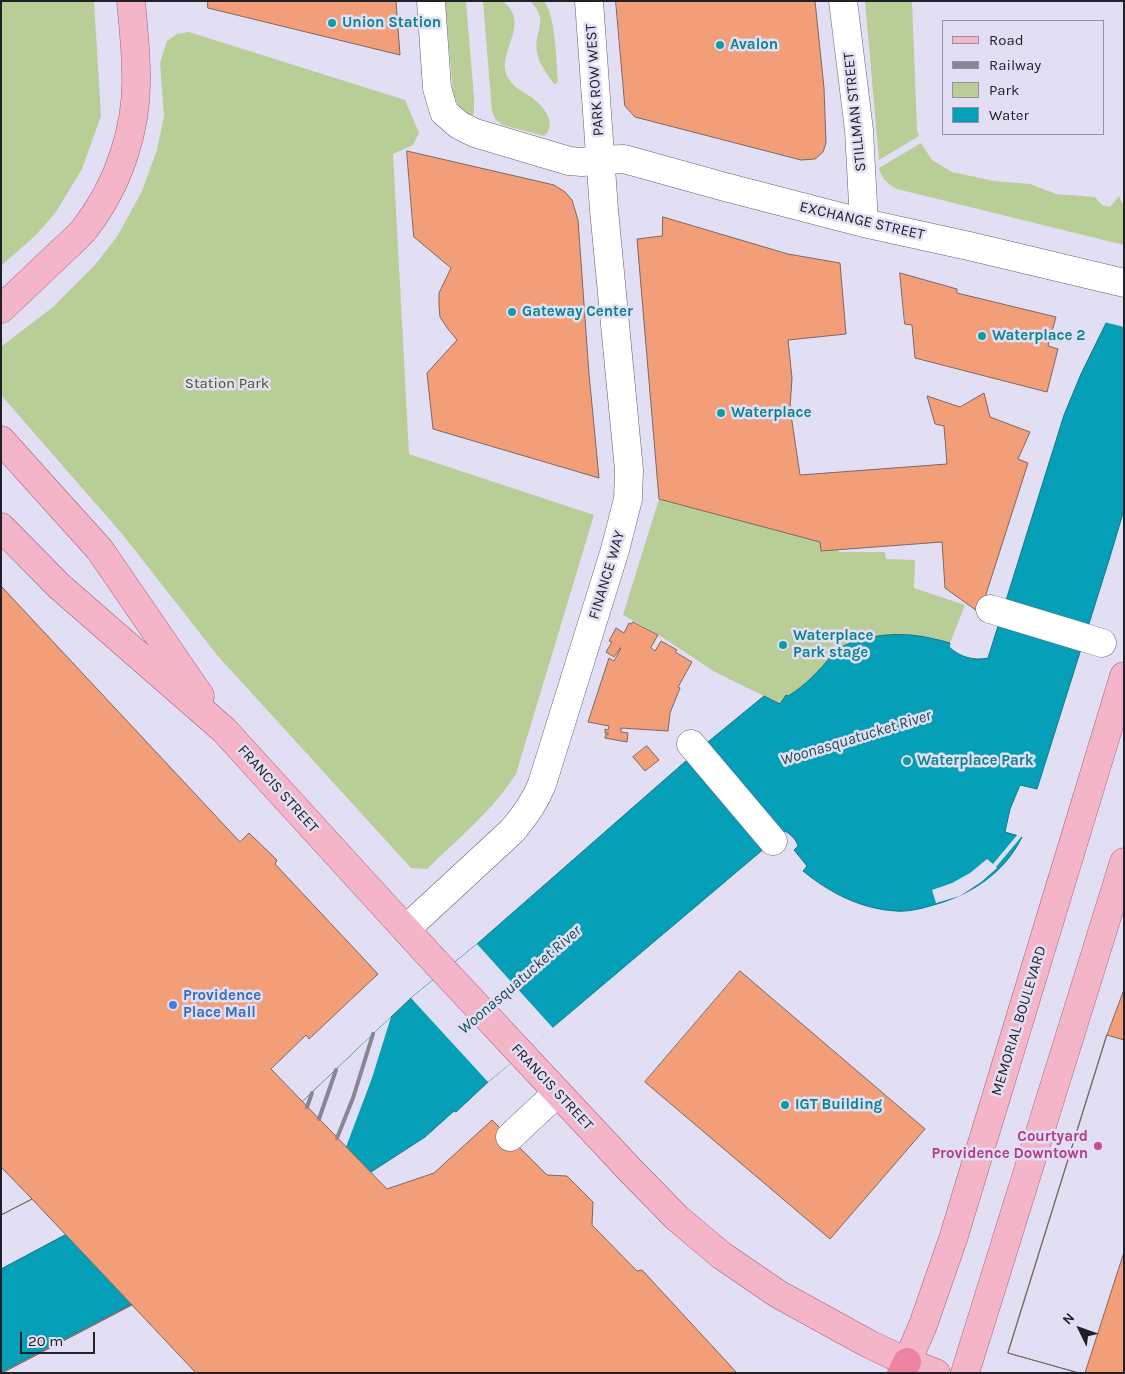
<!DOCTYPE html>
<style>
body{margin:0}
#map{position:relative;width:1125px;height:1374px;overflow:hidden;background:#e2dff4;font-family:Karla,sans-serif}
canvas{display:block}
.frame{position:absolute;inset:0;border:2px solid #212028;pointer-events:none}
.legend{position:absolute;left:942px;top:20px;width:162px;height:115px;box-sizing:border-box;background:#e2dff4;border:1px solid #9593a2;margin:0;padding:6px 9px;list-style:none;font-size:15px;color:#212028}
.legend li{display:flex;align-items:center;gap:10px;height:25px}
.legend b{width:25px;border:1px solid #9593a2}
.north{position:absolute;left:1055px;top:1304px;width:50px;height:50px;-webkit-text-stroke:4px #e2dff4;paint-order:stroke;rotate:312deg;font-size:14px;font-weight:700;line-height:20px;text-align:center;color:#212028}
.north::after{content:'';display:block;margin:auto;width:18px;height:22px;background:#212028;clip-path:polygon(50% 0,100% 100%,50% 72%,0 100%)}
.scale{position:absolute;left:20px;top:1332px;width:75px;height:22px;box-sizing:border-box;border:2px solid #212028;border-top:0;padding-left:6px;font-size:15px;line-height:18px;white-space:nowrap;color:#212028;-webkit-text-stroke:4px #e2dff4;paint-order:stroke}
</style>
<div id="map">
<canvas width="1125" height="1374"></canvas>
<div class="frame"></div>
<ul class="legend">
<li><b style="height:6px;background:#f3b5c7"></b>Road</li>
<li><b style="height:6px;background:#888695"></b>Railway</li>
<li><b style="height:14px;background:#b9cd97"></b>Park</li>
<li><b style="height:14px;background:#059fb7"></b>Water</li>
</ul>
<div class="north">N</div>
<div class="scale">20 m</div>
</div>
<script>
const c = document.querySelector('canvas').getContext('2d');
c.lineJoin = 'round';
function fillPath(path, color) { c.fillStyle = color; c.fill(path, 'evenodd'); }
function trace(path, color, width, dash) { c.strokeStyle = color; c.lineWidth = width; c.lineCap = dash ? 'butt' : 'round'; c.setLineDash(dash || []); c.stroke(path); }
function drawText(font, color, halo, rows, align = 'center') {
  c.font = font + ' Karla,sans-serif'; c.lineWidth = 5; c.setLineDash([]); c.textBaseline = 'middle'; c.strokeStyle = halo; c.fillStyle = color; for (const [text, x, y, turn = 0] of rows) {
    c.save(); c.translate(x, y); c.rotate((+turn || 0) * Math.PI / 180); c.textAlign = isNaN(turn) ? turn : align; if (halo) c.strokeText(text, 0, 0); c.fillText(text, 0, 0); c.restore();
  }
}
const green = new Path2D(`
 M1,1H94L101,116L82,169L56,212L36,235L1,266Z
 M445,1H466L474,98V113L472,116C462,113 456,102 453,93Z
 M483,1H503C506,4 509,7 511,10C524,32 496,56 508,78C515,90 526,92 535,100C546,109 557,125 544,136L503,125L496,120L492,112Z
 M530,1H544C556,16 556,61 558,81L556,84H554C548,75 539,64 537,53C533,30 551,22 530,1Z
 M865,1H912L917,130L919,136L879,160Z
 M189,32L405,100L419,133L413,145L393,154L409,454L594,515L516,774C492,811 458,839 427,869L411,868L217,655L123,535L1,395L2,346L53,307L95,265L118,235L142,191L157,150L164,116L160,63L167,41L177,34Z
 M921,143L932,160L952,172L994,181L1030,184L1056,194L1095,197L1102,205L1110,207L1119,196L1124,207V245L897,189C887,184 882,179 879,168Z
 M659,499L820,542L821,551L838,550L839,552H885L886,559L915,560L914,588L965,605L950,643L934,638L857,640L830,652L832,655C823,665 815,675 805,684C797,692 788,696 780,704L715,672L659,635L623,615Z`);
const water = new Path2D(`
 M1124,293V510L1109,560L1037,789L1020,785L1010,809L1005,832L1022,837C1004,874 969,896 930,906C920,909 907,912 896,911C861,909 830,893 803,871L807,866L794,850L798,846C796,839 791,835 785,831L488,1082L456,1112L454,1111L425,1137L371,1172L133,1303L1,1372V1269L286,1117L411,998L477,944L703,746L764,696L780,704L786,695L788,696C806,685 819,671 832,655L830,652C872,631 906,630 950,643L949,647C960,657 973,661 988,658L1064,415L1081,374L1106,323Z`);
const pier = new Path2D(`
 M1124,291V327L1104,322L1122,292Z
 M1018,834L1022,836L996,867L997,868L981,882L960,896L936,903L932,890L952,883L970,873L987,859L993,864Z
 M477,944L553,1028L488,1082L411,998Z
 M391,1017L372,1078L346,1147L302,1102Z`);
const building = new Path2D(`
 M208,1H396L400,55L208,8Z
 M616,1H815L824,88L826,143L823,152L815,159L801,160L635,117L625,106Z
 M407,151L554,185L565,192L572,200L578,220L589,374L599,478L433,429L427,373L457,340L448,329L440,317L439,306V293L451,268L414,237Z
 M663,217L788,254L840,263L846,334L788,340L792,378L790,408L800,475L947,464L944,426L935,424L927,396L960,407L984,393L990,417L1030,432L1018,459L1028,463L980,613L945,588L942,542L821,551L820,542L659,499L637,239L662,236Z
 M900,273L957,289V293L1056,317L1048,346L1058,349L1047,392L915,358L912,325L905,324Z
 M1,586L240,842L249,833L277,860L275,864L378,974L309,1039L306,1035L271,1069L387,1189L434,1173L492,1120L547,1175L567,1176L593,1202L592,1225L637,1271L642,1270L737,1373H2L132,1305L32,1199L1,1215Z
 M633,622L658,635L651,647V648L655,651L661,641L677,650L675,652L692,662L678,687L680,688L670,713L668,731L621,728V732L628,733L627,742L605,738L606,734L608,735V733H605V729L608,730L609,726L588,722L609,658L614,661L621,648H620L614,657L606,652L612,642L609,641L616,628L624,633L629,623L631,624Z
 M647,746L659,760L645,771L633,757Z
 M740,971L925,1129L830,1239L645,1082Z
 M1124,990V1373H1079L1008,1353L1107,1035Z
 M1107,1035L1124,1040V1252L1085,1373H1079L1008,1353Z
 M1,1167L32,1199L1,1215Z
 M132,1305L196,1373H2Z`);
const minor = new Path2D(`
 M431,1L437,88L444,112L459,125L475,133L569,161L582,162L600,160L624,159L725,187L864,223L969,246L1124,283
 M843,1L859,130L864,223
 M990,609L1102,643
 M691,744L773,841
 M406,929L512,831C525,816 535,802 542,784L615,550L628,499L629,470L604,210L589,1
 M510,1137L557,1093`);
const major = new Path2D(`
 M1,309C21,290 40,272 59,254C68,245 79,237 86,227C119,184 138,127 136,73C136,49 133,25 131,1
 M1,440L100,550L200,696
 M1,527L59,586L224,730L430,956L631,1171L677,1218L721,1255L778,1294L869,1344L907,1362L936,1373
 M907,1362L923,1325L953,1239L1124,676
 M965,1373L1124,862`);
const highway = new Path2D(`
 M902,1373L907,1362`);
const rail = new Path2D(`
 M307,1107L312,1093
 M319,1119L336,1070
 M337,1138L353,1098L373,1034`);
const markers = [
 [332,23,5,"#0f9aa8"],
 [720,45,5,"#0f9aa8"],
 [512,312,5,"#0f9aa8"],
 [982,336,5,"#0f9aa8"],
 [721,413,5,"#0f9aa8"],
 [783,645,5,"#0f9aa8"],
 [907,761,5,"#0f9aa8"],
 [173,1005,5,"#3f7fe0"],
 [785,1105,5,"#0f9aa8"],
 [1098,1146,5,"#d1479c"]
];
const cultureNames = [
 ["Union Station",342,23],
 ["Avalon",730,45],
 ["Gateway Center",522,312],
 ["Waterplace 2",992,336],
 ["Waterplace",731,413],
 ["Waterplace",793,636],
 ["Park stage",793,653],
 ["Waterplace Park",917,761],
 ["IGT Building",795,1105]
];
const streetNames = [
 ["PARK ROW WEST",595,80,-94],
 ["STILLMAN STREET",855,112,-96],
 ["EXCHANGE STREET",862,221,13],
 ["FINANCE WAY",607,575,-73],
 ["FRANCIS STREET",278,789,48],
 ["MEMORIAL BOULEVARD",1019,1021,-73],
 ["FRANCIS STREET",552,1087,47]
];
const parkNames = [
 ["Station Park",227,384]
];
const shopNames = [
 ["Providence",183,996],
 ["Place Mall",183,1013]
];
const hotelNames = [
 ["Courtyard",1088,1137],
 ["Providence Downtown",1088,1154]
];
const waterNames = [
 ["Woonasquatucket River",856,738,-17],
 ["Woonasquatucket River",520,980,-41]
];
fillPath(green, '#b9cd97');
fillPath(water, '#059fb7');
trace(water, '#0d798c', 1);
fillPath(pier, '#e2dff4');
fillPath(building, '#f29e79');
trace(building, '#7c6860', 1);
trace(minor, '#626072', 29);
trace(major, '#a46077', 29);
trace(highway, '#a46077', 29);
trace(minor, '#fff', 28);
trace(major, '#f3b5c7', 28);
trace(highway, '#eb83a1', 28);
trace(rail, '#888695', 4);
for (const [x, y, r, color] of markers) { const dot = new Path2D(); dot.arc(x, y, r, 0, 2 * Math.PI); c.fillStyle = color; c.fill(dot); trace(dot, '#e2dff4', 2); }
drawText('bold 15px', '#0d838f', '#e2dff4', cultureNames, 'left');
drawText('15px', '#212028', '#e2dff4', streetNames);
drawText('15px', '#46581d', '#e2dff4', parkNames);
drawText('bold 15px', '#366cbe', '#e2dff4', shopNames, 'left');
drawText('bold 15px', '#b23c85', '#e2dff4', hotelNames, 'right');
drawText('italic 16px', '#164b56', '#e2dff4', waterNames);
</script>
